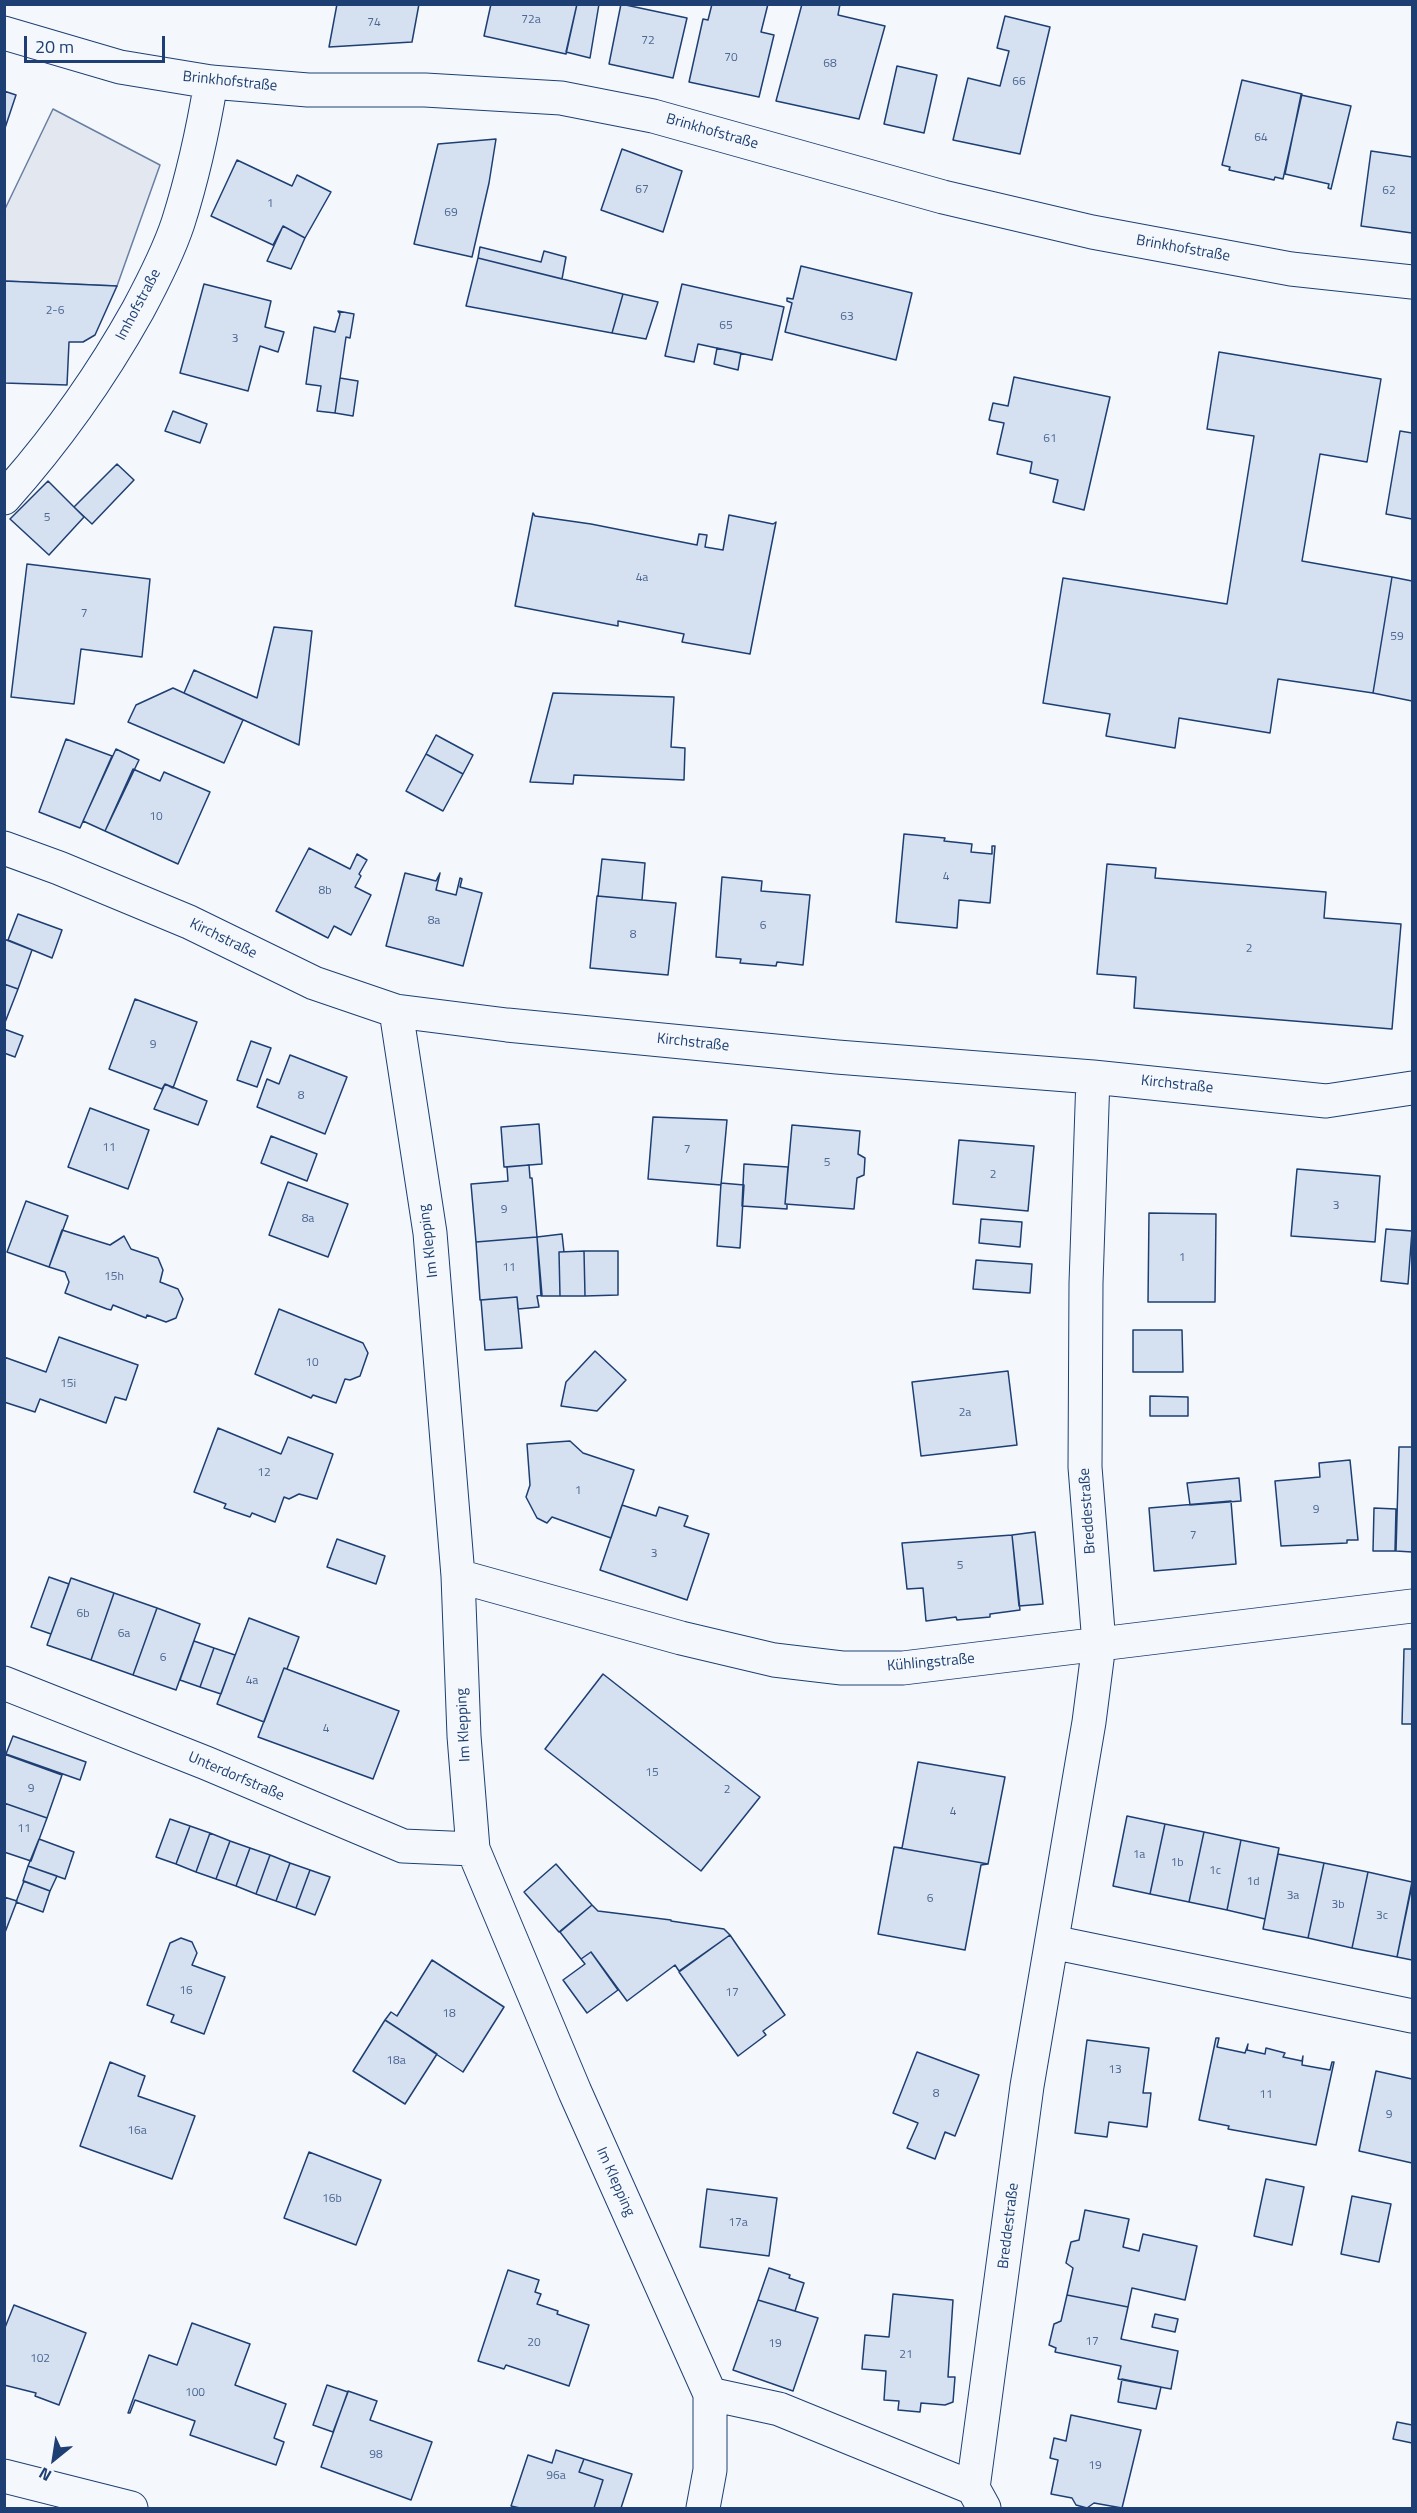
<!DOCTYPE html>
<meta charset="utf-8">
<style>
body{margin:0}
#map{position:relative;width:1417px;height:2513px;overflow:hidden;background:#f4f7fb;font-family:"Titillium Web",sans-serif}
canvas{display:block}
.frame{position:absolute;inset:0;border:6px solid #1d3f73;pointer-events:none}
.north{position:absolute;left:24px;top:2429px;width:60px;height:60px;-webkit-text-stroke:4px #f4f7fb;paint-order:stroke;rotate:210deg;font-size:16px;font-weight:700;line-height:24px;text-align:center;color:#1d3f73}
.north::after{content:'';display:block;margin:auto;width:21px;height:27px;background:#1d3f73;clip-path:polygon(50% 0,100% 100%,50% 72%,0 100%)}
.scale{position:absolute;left:24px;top:36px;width:141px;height:27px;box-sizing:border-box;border:3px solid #1d3f73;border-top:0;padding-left:8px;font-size:18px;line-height:21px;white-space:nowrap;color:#1d3f73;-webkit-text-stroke:4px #f4f7fb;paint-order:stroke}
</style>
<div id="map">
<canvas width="1417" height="2513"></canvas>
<div class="frame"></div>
<div class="north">N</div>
<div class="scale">20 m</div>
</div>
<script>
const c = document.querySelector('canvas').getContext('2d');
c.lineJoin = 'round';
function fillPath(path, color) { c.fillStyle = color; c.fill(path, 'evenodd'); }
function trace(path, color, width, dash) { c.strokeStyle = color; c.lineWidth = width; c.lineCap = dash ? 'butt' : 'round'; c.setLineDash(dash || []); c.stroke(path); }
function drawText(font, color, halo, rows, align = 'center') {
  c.font = font + ' "Titillium Web",sans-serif'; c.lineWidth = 4.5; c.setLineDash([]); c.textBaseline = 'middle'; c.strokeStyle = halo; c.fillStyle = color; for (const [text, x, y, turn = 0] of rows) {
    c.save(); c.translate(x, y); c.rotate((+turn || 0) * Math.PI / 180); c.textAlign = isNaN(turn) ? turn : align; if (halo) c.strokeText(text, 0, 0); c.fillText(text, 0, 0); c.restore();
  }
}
const parking = new Path2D(`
 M53,109L160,165L117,286L5,281L4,211Z`);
const building = new Path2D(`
 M337,4H419L412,42L329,47Z
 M491,4H577L566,54L484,36Z
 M577,4H599L590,58L566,52Z
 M621,4L687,18L673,78L609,64Z
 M712,4H768L761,32L774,35L759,97L689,82L703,19L708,20Z
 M802,4H840L838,15L885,26L859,119L776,101Z
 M1005,16L1050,27L1020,154L953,140L968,78L1000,86L1009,51L997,48Z
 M897,66L937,75L924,133L884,124Z
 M1242,80L1302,94L1283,179L1275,177L1274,180L1229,170L1230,167L1222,165Z
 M4,91L16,95L4,131Z
 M1301,95L1351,106L1331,189L1328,188L1329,184L1285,174Z
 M496,139L489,183L472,257L414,244L438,144Z
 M622,149L682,171L663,232L601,210Z
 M1371,151L1412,157V233L1361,226Z
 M237,160L292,186L297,175L331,192L305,238L283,226L273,245L211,216Z
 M283,226L305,238L291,269L267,261Z
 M480,247L541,262L544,251L566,257L562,279L478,258Z
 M478,258L623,294L612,333L466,306Z
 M801,266L912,293L896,360L785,332L792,303L787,301V298L793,299Z
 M4,281L117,286L95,335L83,342H69L67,385L4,383Z
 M204,284L271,301L265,327L284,332L278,352L260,346L248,391L180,373Z
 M682,284L784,307L772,360L698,344L694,362L665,356Z
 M623,294L658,302L646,339L612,333Z
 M338,311L354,314L350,338L346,337L335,413L317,411L321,386L306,384L314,327L335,332L340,314Z
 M717,348L741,353L738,370L714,364Z
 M1219,352L1381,379L1367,462L1320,454L1302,561L1392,577L1373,693L1278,679L1270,733L1179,718L1175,748L1106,736L1110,714L1043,703L1063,578L1227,604L1254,436L1207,429Z
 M1014,377L1110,397L1084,510L1053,502L1058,480L1030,473L1032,462L997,454L1004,423L989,420L993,403L1008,406Z
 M340,378L358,381L353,416L335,413Z
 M173,411L207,424L200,443L165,431Z
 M1400,431L1412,433V519L1386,514Z
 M117,464L134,480L92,524L74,507Z
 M48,481L84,517L49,555L10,519Z
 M533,513L535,516L591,524L697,545L699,534L707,535L705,547L723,550L729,515L773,524L776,522L750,654L682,642L684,634L618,621V626L515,606Z
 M27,564L150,579L142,657L81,649L74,704L11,697Z
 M1392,577L1412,581V701L1373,693Z
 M274,627L312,631L299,745L184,693L194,670L257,698Z
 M173,688L243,720L224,763L128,722L136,705Z
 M553,693L674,697L671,747L685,748L684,780L574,775L573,784L530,782Z
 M436,735L473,755L463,774L426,754Z
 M66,739L112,756L80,828L39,812Z
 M116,749L139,760L105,831L83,821Z
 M426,754L463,774L443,811L406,791Z
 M133,769L160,781L164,772L210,792L178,864L105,831Z
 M904,834L945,838L944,841L972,844L971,852L992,854V846H995L990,903L959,900L957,928L896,922Z
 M309,848L350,869L357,854L367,860L359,874L361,876L355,887L371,895L351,935L334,926L328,938L276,911Z
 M602,859L645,863L642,900L598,896Z
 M1107,864L1156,868L1155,878L1326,892L1324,918L1401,924L1392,1029L1134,1008L1136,977L1097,974Z
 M405,873L436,881L440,873L436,890L456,895L460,878L462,879L460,887L482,893L463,966L386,946Z
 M722,877L762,881L761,891L810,895L803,965L777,962L776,966L740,963L741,959L716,957Z
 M597,896L676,903L668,975L590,968Z
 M18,914L62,930L52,958L8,940Z
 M4,939L32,950L18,989L4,984Z
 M4,984L18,989L4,1025Z
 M135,999L197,1022L173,1088L165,1084L162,1089L109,1069Z
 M4,1029L23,1036L15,1057L4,1053Z
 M251,1041L271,1048L257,1087L237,1080Z
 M290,1055L347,1077L325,1134L257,1107L267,1079L279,1084Z
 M165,1084L207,1101L198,1125L154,1109Z
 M90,1108L149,1130L128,1189L68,1167Z
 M653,1117L727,1120L721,1185L648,1179Z
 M539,1124L542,1164L504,1167L501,1127Z
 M792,1125L860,1131L858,1154L865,1158L864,1175L857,1178L854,1209L785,1204Z
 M271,1136L317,1154L307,1181L261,1163Z
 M959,1140L1034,1146L1028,1211L953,1204Z
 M744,1164L788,1167L785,1204H787V1209L742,1206Z
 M529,1165L530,1178H532L537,1237L476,1242L471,1184L508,1181L507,1167Z
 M1297,1169L1380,1176L1375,1242L1291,1236Z
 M288,1182L348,1204L328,1257L269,1235Z
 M721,1183L744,1185L740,1248L717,1246Z
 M26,1201L68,1216L49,1267L7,1252Z
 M1149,1213L1216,1214L1215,1302H1148Z
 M981,1219L1022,1222L1020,1247L979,1243Z
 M1386,1229L1412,1231L1408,1284L1381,1281Z
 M62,1230L110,1245L124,1236L131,1249L158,1258L163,1270L160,1282L178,1289L183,1299L176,1318L166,1322L147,1315L146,1318L113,1305L111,1310L107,1309L65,1293L69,1282L65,1272L49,1267Z
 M562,1234L564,1252H559L560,1296H541L537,1237Z
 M537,1237L542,1295L537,1296L539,1307L518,1309L517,1297L480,1300L476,1242Z
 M584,1251H618V1295L585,1296Z
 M584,1251L585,1296H560L559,1252Z
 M976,1260L1032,1264L1030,1293L973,1289Z
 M517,1297L522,1348L485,1350L481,1300Z
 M279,1309L363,1343L368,1353L360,1376L350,1380L345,1379L336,1403L313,1395L311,1398L255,1374Z
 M1133,1330H1182L1183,1372H1133Z
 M59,1337L138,1365L126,1400L115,1397L106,1423L40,1399L35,1412L4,1402V1357L46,1372Z
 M595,1351L626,1380L597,1411L561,1406L566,1382Z
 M1008,1371L1017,1445L921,1456L912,1382Z
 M1150,1396L1188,1397V1416H1150Z
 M218,1428L281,1454L288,1437L333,1454L317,1499L299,1494L289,1499L284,1497L275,1522L252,1513L250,1517L224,1508L226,1504L194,1492Z
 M570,1441L583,1453L634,1470L611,1538L552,1517L547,1523L537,1518L526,1497L530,1485L527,1444Z
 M1399,1447H1412V1552L1396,1551Z
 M1350,1460L1358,1540H1347V1543L1281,1546L1275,1481L1320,1477L1319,1463Z
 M1239,1478L1241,1501L1190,1505L1187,1483Z
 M1231,1501L1236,1564L1154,1571L1149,1508Z
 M622,1505L656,1516L659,1507L688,1516L684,1526L709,1534L687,1600L600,1570Z
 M1374,1508L1396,1509L1395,1551H1373Z
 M1035,1532L1043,1604L1019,1606L1012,1535Z
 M1012,1535L1020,1610L990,1614V1617L957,1620L956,1617L926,1621L923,1588L907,1589L902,1543Z
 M337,1539L385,1556L376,1584L327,1567Z
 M49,1577L69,1584L51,1634L31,1627Z
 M71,1578L114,1593L91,1660L47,1645Z
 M114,1593L157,1608L133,1675L91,1660Z
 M157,1608L200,1624L176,1690L133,1675Z
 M249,1618L299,1637L287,1669L284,1668L264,1722L217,1704Z
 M194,1641L214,1648L200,1687L180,1680Z
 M214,1648L235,1655L221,1694L200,1687Z
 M1404,1649H1412V1724H1402Z
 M284,1668L399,1711L373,1779L258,1737Z
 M603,1674L760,1797L701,1871L545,1749Z
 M13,1736L86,1762L80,1780L6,1754Z
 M4,1754L62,1775L47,1818L4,1803Z
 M918,1762L1005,1777L988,1864L894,1847L902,1848Z
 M4,1803L47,1818L31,1861L4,1852Z
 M1127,1816L1165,1824L1150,1894L1113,1886Z
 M170,1819L190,1826L176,1864L156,1857Z
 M1165,1824L1204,1832L1189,1902L1150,1894Z
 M190,1826L210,1833L196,1872L176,1864Z
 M1204,1832L1241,1840L1227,1910L1189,1902Z
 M210,1833L230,1841L216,1879L196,1872Z
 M39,1839L74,1852L65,1879L28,1866Z
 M1241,1840L1279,1848L1265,1919L1227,1910Z
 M230,1841L250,1848L236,1886L216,1879Z
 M894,1847L988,1864L981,1865L965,1950L878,1934Z
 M250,1848L270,1855L256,1894L236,1886Z
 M1278,1854L1324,1863L1308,1938L1263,1929Z
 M270,1855L290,1863L276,1901L256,1894Z
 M290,1863L310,1870L296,1908L276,1901Z
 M1324,1863L1368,1872L1352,1948L1308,1938Z
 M556,1864L592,1905L559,1932L524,1892Z
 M28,1866L57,1876L50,1891L23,1881Z
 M310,1870L330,1877L315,1915L296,1908Z
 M1368,1872L1412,1882L1397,1957L1352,1948Z
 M24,1881L50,1891L43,1912L16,1902Z
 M1412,1885V1960L1397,1957Z
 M4,1897L17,1901L4,1935Z
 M592,1905L598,1911L671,1920V1921L724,1929L730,1935L679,1971L675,1965L627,2001L591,1952L581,1959L560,1932Z
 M730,1935L785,2015L763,2031L766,2035L738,2056L679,1972Z
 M181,1938L192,1942L197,1953L192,1965L225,1977L204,2034L171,2022L174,2015L147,2005L170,1943Z
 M591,1952L618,1990L587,2013L563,1980L585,1964L581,1959Z
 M432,1960L504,2007L463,2072L385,2020L391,2012L397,2016Z
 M385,2020L437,2054L405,2104L353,2071Z
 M1216,2038H1219L1217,2047L1245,2053L1248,2044L1247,2050L1265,2054L1266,2048L1285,2053L1283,2057L1302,2061L1303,2056L1302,2065L1330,2070L1332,2062H1334L1316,2145L1228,2129L1229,2126L1199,2120Z
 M1087,2040L1149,2048L1143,2093H1151L1147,2127L1109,2122L1107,2137L1075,2133Z
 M917,2052L979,2075L955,2136L945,2132L935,2159L907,2148L918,2123L893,2113Z
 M110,2062L145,2076L138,2096L195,2116L172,2179L80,2146Z
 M1376,2071L1412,2079V2163L1359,2151Z
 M309,2152L381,2180L356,2245L284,2218Z
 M1266,2179L1304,2187L1292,2245L1254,2236Z
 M707,2189L777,2198L769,2256L700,2247Z
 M1352,2196L1391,2204L1379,2262L1341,2254Z
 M1085,2210L1129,2219L1123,2247L1139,2251L1143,2234L1197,2246L1185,2300L1132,2288L1128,2307L1067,2295L1073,2268L1066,2263L1071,2242L1079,2240Z
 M769,2268L790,2275L789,2278L804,2283L795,2311L758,2300Z
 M508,2270L539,2280L535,2292L541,2294L537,2304L558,2311L557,2314L589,2325L569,2386L506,2365L504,2369L478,2361Z
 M893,2294L953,2300L948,2377H955L953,2402L945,2405L921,2403L920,2412L898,2410L899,2401L884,2400L886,2371L862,2369L865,2335L889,2337Z
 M1067,2295L1128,2307L1121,2339L1178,2351L1171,2389L1118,2379L1121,2366L1055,2352L1056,2348L1049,2345L1054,2324L1061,2321Z
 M758,2300L818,2318L793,2391L733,2370Z
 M14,2305L86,2333L59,2405L35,2396L36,2393L4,2385V2330Z
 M1155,2314L1178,2319L1175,2332L1152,2327Z
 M192,2323L250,2344L235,2385L286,2404L274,2438L284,2442L276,2465L190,2435L195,2421L135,2400L130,2413H128L149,2355L177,2365Z
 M1122,2379L1161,2387L1156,2409L1118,2402Z
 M327,2385L348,2392L333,2432L313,2425Z
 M348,2391L377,2401L370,2420L432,2442L411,2500L321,2467Z
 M1071,2415L1141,2430L1122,2508L1094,2503L1087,2508L1076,2505L1072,2498L1051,2494L1058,2460L1050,2458L1054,2438L1066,2441Z
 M1397,2422L1412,2425V2443L1393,2439Z
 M556,2450L584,2459L579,2472L603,2480L594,2508H520L511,2506L528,2455L552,2463Z
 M584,2459L632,2474L621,2508H594L603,2480L579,2472Z`);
const street = new Path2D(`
 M4,33L120,67L211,82L308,90H425L561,98L653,116L943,197L1092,232L1291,269L1412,282
 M4,498C56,440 100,378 138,310C153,282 168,253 178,223C193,176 203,130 211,82
 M4,848L59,868L189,922L314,983L396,1011L507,1025L837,1057L1093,1077L1326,1101L1412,1088
 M396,1011L430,1233L458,1576L464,1736L473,1849L575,2092L710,2394V2470L703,2508
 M458,1576L681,1638L774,1660L842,1668H903L1412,1606
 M4,1683L206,1763L403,1846L473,1849
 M1052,1942L1412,2016
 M710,2394L779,2409L973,2488
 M4,2476L131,2508
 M984,2508L973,2488L1027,2086L1089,1722L1099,1644L1085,1467L1086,1283L1093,1077`);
const numberNames = [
 ["72a",531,20],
 ["74",374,23],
 ["72",648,41],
 ["70",731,58],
 ["68",830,64],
 ["66",1019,82],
 ["64",1261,138],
 ["67",642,190],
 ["62",1389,191],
 ["1",270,204],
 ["69",451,213],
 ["2-6",55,311],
 ["63",847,317],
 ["65",726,326],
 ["3",235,339],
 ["61",1050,439],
 ["5",47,518],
 ["4a",642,578],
 ["7",84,614],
 ["59",1397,637],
 ["10",156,817],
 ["4",946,877],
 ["8b",325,891],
 ["8a",434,921],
 ["6",763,926],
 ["8",633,935],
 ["2",1249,949],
 ["9",153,1045],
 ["8",301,1096],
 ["11",109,1148],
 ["7",687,1150],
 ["5",827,1163],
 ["2",993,1175],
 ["3",1336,1206],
 ["9",504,1210],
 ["8a",308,1219],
 ["1",1182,1258],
 ["11",509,1268],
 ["15h",114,1277],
 ["10",312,1363],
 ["15i",68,1384],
 ["2a",965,1413],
 ["12",264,1473],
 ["1",578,1491],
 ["9",1316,1510],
 ["7",1193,1536],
 ["3",654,1554],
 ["5",960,1566],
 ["6b",83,1614],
 ["6a",124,1634],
 ["6",163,1658],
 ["4a",252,1681],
 ["4",326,1729],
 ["15",652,1773],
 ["9",31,1789],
 ["2",727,1790],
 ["4",953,1812],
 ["11",24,1829],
 ["1a",1139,1855],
 ["1b",1177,1863],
 ["1c",1215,1871],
 ["1d",1253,1882],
 ["3a",1293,1896],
 ["6",930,1899],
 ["3b",1338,1905],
 ["3c",1382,1916],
 ["16",186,1991],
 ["17",732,1993],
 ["18",449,2014],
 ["18a",396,2061],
 ["13",1115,2070],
 ["8",936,2094],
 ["11",1266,2095],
 ["9",1389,2115],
 ["16a",137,2131],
 ["16b",332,2199],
 ["17a",738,2223],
 ["17",1092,2342],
 ["20",534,2343],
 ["19",775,2344],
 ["21",906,2355],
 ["102",40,2359],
 ["100",195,2393],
 ["98",376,2455],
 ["19",1095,2466],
 ["96a",556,2476]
];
const streetNames = [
 ["Brinkhofstraße",230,82,6],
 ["Brinkhofstraße",712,132,16],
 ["Brinkhofstraße",1183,249,10],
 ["Imhofstraße",139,305,-62],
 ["Kirchstraße",223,939,26],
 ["Kirchstraße",693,1043,6],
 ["Kirchstraße",1177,1085,6],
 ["Im Klepping",429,1241,-97],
 ["Breddestraße",1088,1511,-94],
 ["Kühlingstraße",931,1663,-5],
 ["Im Klepping",464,1725,-93],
 ["Unterdorfstraße",236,1777,23],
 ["Im Klepping",615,2182,66],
 ["Breddestraße",1009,2226,-83]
];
fillPath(parking, '#e3e8f0');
trace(parking, '#687fa3', 1.5);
fillPath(building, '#d5e0f0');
trace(building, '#1d3f73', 1.5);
trace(street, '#1d3f73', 35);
trace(street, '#f4f7fb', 33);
drawText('12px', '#4b6792', null, numberNames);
drawText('15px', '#1d3f73', '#f4f7fb', streetNames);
</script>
